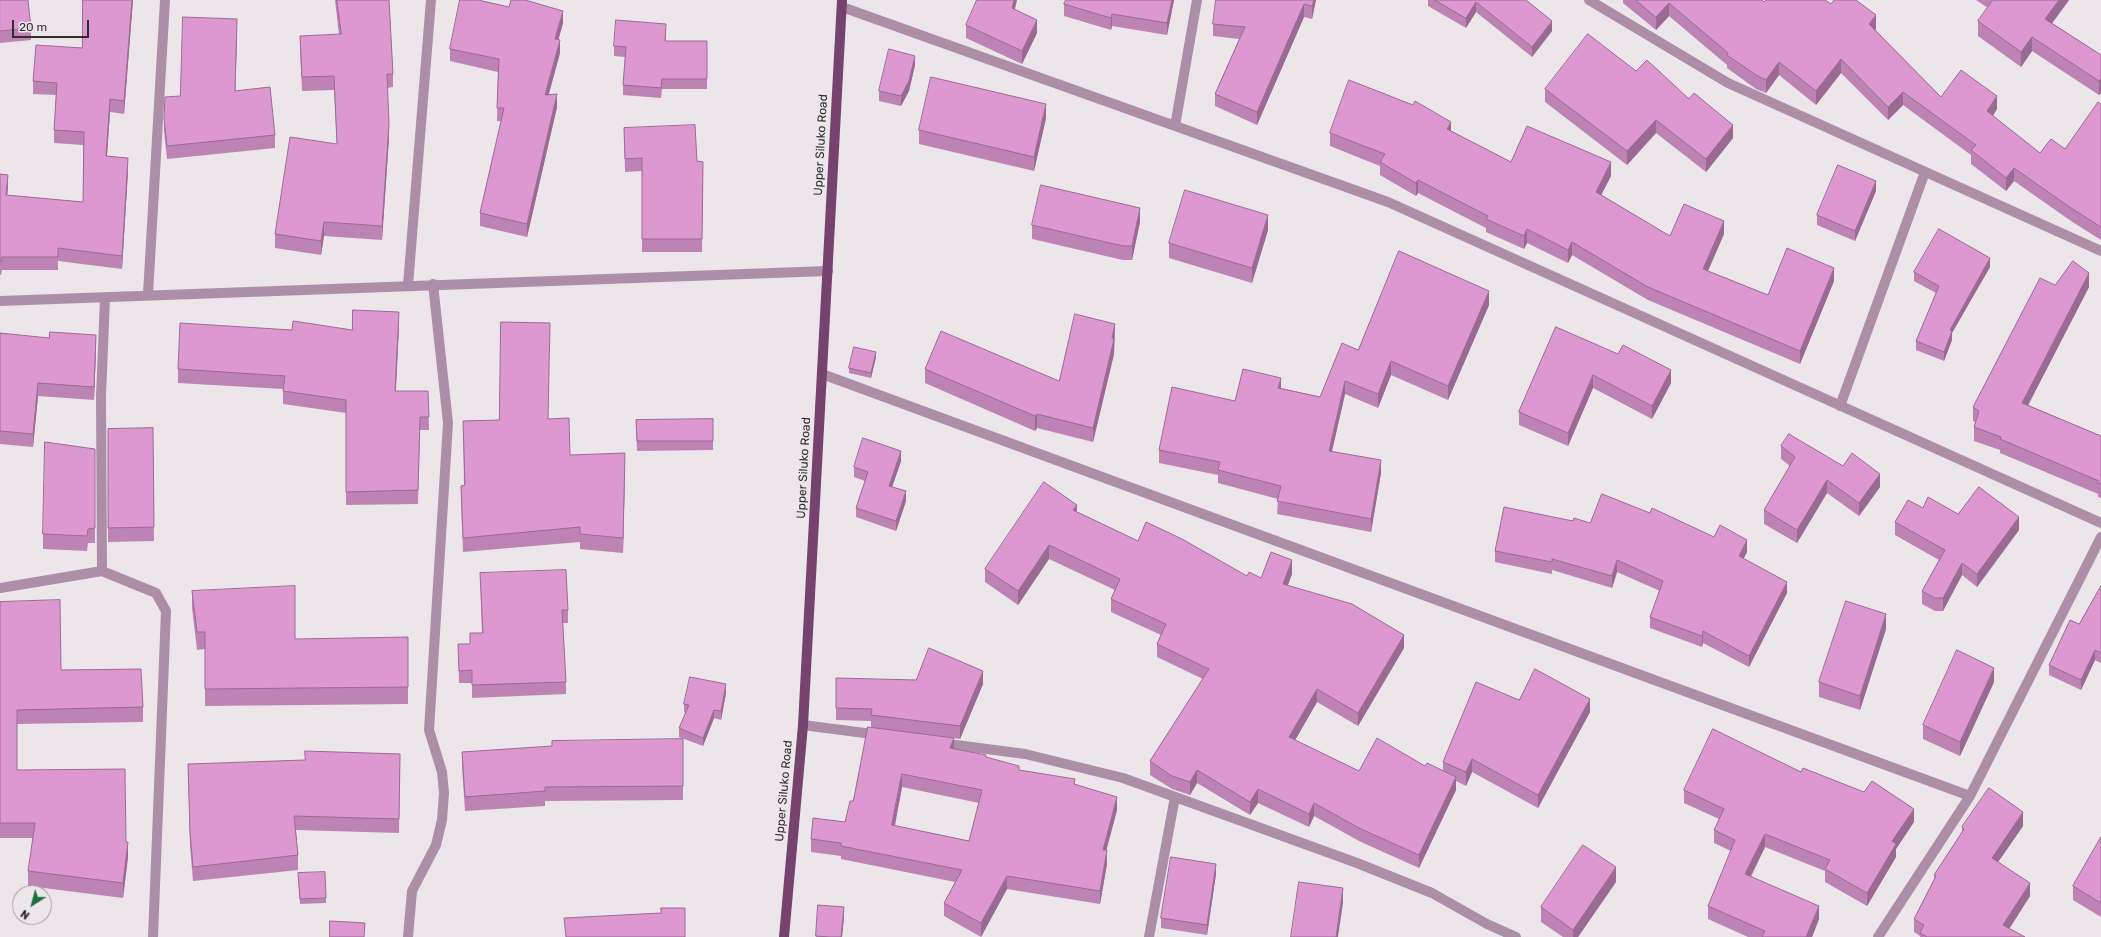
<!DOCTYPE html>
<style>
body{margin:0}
#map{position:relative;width:2101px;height:937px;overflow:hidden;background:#ece6eb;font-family:Rubik,sans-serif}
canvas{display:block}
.north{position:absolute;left:12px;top:885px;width:40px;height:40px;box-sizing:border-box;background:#ece6eb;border:1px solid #a09ca0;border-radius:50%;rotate:216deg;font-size:11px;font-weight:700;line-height:16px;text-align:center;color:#2f2d2f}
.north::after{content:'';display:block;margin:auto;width:14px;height:18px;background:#1f6e3e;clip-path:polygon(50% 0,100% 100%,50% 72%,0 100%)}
.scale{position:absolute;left:12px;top:20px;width:77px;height:18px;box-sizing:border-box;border:2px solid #2f2d2f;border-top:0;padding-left:5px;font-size:12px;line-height:14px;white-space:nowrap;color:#2f2d2f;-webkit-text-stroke:3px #ece6eb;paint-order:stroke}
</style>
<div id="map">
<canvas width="2101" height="937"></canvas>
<div class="north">N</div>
<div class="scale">20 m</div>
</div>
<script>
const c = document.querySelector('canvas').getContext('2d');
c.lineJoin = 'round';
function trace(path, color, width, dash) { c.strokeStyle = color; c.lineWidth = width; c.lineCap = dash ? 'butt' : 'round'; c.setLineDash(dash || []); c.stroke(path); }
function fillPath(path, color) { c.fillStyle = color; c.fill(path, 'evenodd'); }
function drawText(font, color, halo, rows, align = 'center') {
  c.font = font + ' Rubik,sans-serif'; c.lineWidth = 3; c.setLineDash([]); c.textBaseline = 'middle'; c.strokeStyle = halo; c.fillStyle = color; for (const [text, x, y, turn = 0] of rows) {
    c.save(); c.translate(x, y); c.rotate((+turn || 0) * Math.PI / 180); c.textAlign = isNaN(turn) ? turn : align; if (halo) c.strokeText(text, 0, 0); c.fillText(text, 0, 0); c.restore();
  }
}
const minor = new Path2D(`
 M1589,0L1728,83L2101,251
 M842,7L1388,202L2101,523
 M1175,126L1197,0
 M408,285L431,0
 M148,294L165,0
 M0,301L828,271
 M822,374L1970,796
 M1840,406L1925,172
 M102,571L156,593L166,611L153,937
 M0,588L102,571L101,396L105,298
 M803,725L880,735
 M941,743L1025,754L1123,778L1357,863L1432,893L1487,924L1516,937
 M408,937L412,891L436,845L442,820L444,793L442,772L429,730L448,423L433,284
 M1149,937L1175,797
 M1878,937L1970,796L2101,537`);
const primary = new Path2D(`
 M784,937L803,725L842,0`);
const wall = new Path2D(`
 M0,0L31,28V40L0,43Z
 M133,0L124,114L110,112L107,156L128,171L122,269L58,261V270H2L1,275H0V174L8,187L7,195L83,202V145L54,143V130L56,95L33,94V81L82,48Z
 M335,0H389L393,74V87L387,88L389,138L382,240L324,236L321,255L275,248V234L337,144L334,90L302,91L300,50V36L339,35Z
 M1066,0H1174L1167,35L1112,26L1111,30L1064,16V4Z
 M1316,0L1312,19L1304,17L1257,125L1215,106V94L1239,39L1213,36V24Z
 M1428,0H1526L1552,31L1532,57L1476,12L1466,28L1428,6Z
 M1623,0H1762L1764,2L1831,4L1876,29L1875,30L1941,97L1997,109L1993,116L2040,153L2065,149L2101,104V240L2071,221L2014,181L2006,191L1971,164V155L1903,105L1888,120L1841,73L1816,105L1779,75L1766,93L1756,89L1727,68V65L1669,16L1656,30L1623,3Z
 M1976,0H2069L2052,23L2101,55V93L2099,95L2032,51L2021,67L1978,36V21L1988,8Z
 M1015,10L1037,33L1022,64L966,38V25Z
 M563,23L558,40L560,53L549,94L557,107L527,237L480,226V213L501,121H497L498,72L450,61V49Z
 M237,32L235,91L275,135V148L167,159L164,131V118L180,96Z
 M666,34V41H707V89H662L661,98L623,95V85L625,57L614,56V46Z
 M915,65L909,91L901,106L879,101V91Z
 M1636,71L1689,99L1733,138L1706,172L1656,133L1627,165L1545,102V89Z
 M1046,118L1034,171L919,144V130Z
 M624,128L697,161L703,162L702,252H642V171L625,172Z
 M1451,131L1511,162L1611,176L1601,195L1670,236L1724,234L1708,271L1768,295L1834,281L1800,364L1648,300L1572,255L1568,263L1527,243L1524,249L1486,232V228L1418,193L1416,196L1380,175V166L1330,146V133Z
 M1876,191L1855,241L1817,225V215Z
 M1140,222L1132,260H1123L1032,239V225Z
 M1268,230L1252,283L1169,258V243Z
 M1990,267L1952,333V340L1944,361L1916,350V341L1936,293L1914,281V272Z
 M2055,285L2089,287L2028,405L2101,436V498L2098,497V494L2000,453V450L1974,441V427L1975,422L1973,421V407Z
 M1489,305L1448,400L1391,375L1378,408L1345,394L1332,451L1381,473L1371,532L1277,514L1278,499L1218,483V475L1159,463V450L1235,401L1281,388L1320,397L1358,350Z
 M1115,324L1114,354L1093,442L1037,428L1035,431L925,383V369L1059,381Z
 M399,325L396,391H428L429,430H420L418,504L346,505V413L283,404V389L178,383V369L352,330Z
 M1556,327L1671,383L1652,419L1593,388L1568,446L1519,425V412Z
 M0,333L96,348L94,400L38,396L33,447L0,444Z
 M876,357L871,378L849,373V368Z
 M549,419L570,455L625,467L623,553L580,549V542L463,552L461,500V486L464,485L463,421Z
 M713,419V450L637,451L636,420Z
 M153,428L154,541L108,542V429Z
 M1781,446L1880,487L1859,516L1827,493L1797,543L1764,524V510L1790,466L1781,459Z
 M95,449V543H88L87,551L43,549V534Z
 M901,461L892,487L906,501L896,531L856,517V508L865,481L854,477V467Z
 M1923,508L1958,514L2019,530L1977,587L1962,575L1943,611H1935L1922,604V591L1939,560L1895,535V522Z
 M1077,512L1138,541L1247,576L1261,578L1292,574L1288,585L1404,648L1358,726L1317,702L1295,740L1359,771L1425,766L1443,771V762L1519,700L1590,712L1538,808L1472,772L1466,786L1456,781V790L1419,868L1361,842L1314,816L1309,827L1258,803L1250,815L1197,783L1190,795L1172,789L1150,775V761L1203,679L1157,657V644L1161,635L1111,612V599L1115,590L1049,559L1018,605L985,582V569Z
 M1573,521L1590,523L1747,552L1743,559L1787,593L1749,667L1703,643L1702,647L1650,628V617L1660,591L1617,572L1612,588L1552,570V574L1495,562V551Z
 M480,573L568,610V623H563L566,682V694L472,698V683H459L458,644H470V633H482Z
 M2101,586V663L2095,660L2081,690L2049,675V665L2079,624Z
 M192,591L295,639L408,687V704L205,706V649L197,650L192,608Z
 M0,602L61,670L143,707V722L17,724V770L126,842L128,857L123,898L28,886V871L33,838H0Z
 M1886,629L1860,710L1819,697V682Z
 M1994,682L1960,756L1923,739V725Z
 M983,684L960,739L954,738V749L986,757L1019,770L1075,784L1117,810L1106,850L1107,864L1100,904L1007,889L981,937L944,916V903L955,882L841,859V856L811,852V839L845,822L853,801L871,727V721L836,720V708ZM902,787L979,803L969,841L895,826Z
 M726,693L721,720L714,718L703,746L679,737V728L686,713L684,712V704Z
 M683,739V800L545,801V806L465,811L462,766V752Z
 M188,764L400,768L399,833L296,830L298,855V870L193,881L190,846Z
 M1801,772L1914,822L1896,849V857L1867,906L1825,882V871L1765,847L1751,877L1819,919L1812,937H1748L1708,919V906L1731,851L1714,843V830L1719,819L1684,803V790Z
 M2023,826L1998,862L2030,896L2009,929L2025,937H1920V936L1914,932V919L1934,879V875L1962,833V827Z
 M2101,837V917L2073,900V886Z
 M1216,874L1207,935L1161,928V918Z
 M298,878L326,898V903L300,904Z
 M1616,882L1578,937H1563L1541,922V907Z
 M818,905L844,917L842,937H816Z`);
const shadedWall = new Path2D(`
 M132,0H133L124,114V101Z
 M1014,0H1017L1012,22V8Z
 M1172,0H1174L1167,35V23Z
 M1314,0H1316L1312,19V6Z
 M2059,0H2069L2045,33V19Z
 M1476,2V12L1466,28V18Z
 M1669,3V16L1656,30V17Z
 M1304,4V17L1257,125V112Z
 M563,11V23L555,52V39Z
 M1112,14V26L1111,30V18Z
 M1876,15V29L1869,37V24Z
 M237,19V32L235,104V91Z
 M1037,20V33L1022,64V51Z
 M1552,21V31L1532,57V47Z
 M2032,37V51L2021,67V52Z
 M560,40V53L545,107V95Z
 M915,56V65L909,91L901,106V96Z
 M1841,59V73L1816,105V91Z
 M1779,62V75L1766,93V80Z
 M2101,78V93L2099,95V81Z
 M1903,92V105L1888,120V107Z
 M557,94V107L527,237V224Z
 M1997,96V109L1987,124V111Z
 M110,99V112L106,169V156Z
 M1046,104V118L1034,171V157Z
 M1656,120V133L1627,165V151Z
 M1451,122V135L1447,129Z
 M389,124V138L382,240V226Z
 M1733,125V138L1706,172V159Z
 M128,158V171L122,269V256Z
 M1611,162V176L1596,205V192Z
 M2014,168V181L2006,191V178Z
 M8,175V187L6,208V195Z
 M1418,180V193L1416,196V183Z
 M1876,181V191L1855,241V231Z
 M1140,208V222L1132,260V246Z
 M1268,215V230L1252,283V268Z
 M1724,221V234L1703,282V269Z
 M324,222V236L321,255V241Z
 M1527,229V243L1524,249V236Z
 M1572,242V255L1568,263V250Z
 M1990,258V267L1952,333V340L1944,361V352L1950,330Z
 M1834,268V281L1800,364V351Z
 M2089,273V287L2022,417V403Z
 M1489,291V305L1448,400V386Z
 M399,312V325L395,404V391Z
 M1115,324L1114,354L1093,442V428Z
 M96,335V348L94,400V387Z
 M876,352V357L871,378V373Z
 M1391,361V375L1378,408V394Z
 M1671,370V383L1652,419V406Z
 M1593,375V388L1568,446V433Z
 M1281,378V391L1278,388Z
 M1345,381V394L1329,464V451Z
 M38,383V396L33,447V434Z
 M1037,414V428L1035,431V416Z
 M901,451V461L889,496V486Z
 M625,453V467L623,553V538Z
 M1381,460V473L1371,532V519Z
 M1880,474V487L1859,516V503Z
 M1827,480V493L1797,543V530Z
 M906,491V501L896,531V521Z
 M1077,505V518L1073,510Z
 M2019,517V530L1977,587V574Z
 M1747,540V552L1739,568V556Z
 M1049,545V559L1018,605V591Z
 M1292,560V574L1283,597V584Z
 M1617,560V572L1612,588V576Z
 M1962,563V575L1943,611V598Z
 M1787,582V593L1749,667V656Z
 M1886,614V629L1860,710V696Z
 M1703,631V643L1702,647V636Z
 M1404,635V648L1358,726V713Z
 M2095,650V660L2081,690V680Z
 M1994,668V682L1960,756V742Z
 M983,671V684L960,739V726Z
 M726,684V693L721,720V711Z
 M1317,689V702L1289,751V737Z
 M1590,699V712L1538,808V795Z
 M714,710V718L703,746V738Z
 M954,738V751L950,748Z
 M1472,759V772L1466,786V772Z
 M1197,770V783L1190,795V782Z
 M902,774V787L892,838V825Z
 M1456,777V790L1419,868V855Z
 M1258,789V803L1250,815V802Z
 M1117,797V810L1103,863V850Z
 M1314,803V816L1309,827V814Z
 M1914,809V822L1896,849V857L1867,906V893L1892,841Z
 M2023,812V826L1992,871V858Z
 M1765,834V847L1745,887V874Z
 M128,842V857L123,898V883Z
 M1107,850V864L1100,904V891Z
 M1216,864V874L1207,935V925Z
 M1616,867V882L1578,937H1573V930Z
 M1007,876V889L981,937V923Z
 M2030,883V896L2004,937L2003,925Z
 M1343,888V903L1338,937H1336Z
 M1819,906V919L1812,937H1806Z
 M844,907V917L842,937H841Z`);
const building = new Path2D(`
 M0,0H28L31,28L0,31Z
 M83,0H132L124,101L110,99L106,156L128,158L122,256L58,248V257H2L1,262H0V174L8,175L6,195L83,202L84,132L54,130L57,83L33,81L36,45L82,48Z
 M337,0H389L393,74H387L389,124L382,226L324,222L321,241L275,234L290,137L337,144L334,76L302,77L300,36L341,34Z
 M460,0H478L509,7L511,0H525L563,11L555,39L560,40L545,95L557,94L527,224L480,213L504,108H497L499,59L450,49Z
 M977,0H1014L1012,8L1037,20L1022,51L966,25Z
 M1066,0H1172L1167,23L1112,14L1111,18L1064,4Z
 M1216,0H1314L1312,6L1304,4L1257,112L1215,94L1245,27L1213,24Z
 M1435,0H1526L1552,21L1532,47L1476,2L1466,18Z
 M1636,0H1762L1764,2L1766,0H1825L1831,4L1834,0H1856L1876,15L1869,24L1941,97L1961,70L1997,96L1987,111L2040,153L2051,139L2065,149L2098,102L2101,104V227L2071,208L2014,168L2006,178L1971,150L1976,145L1903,92L1888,107L1841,59L1816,91L1779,62L1766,80L1756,75L1727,55L1728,53L1669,3L1656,17Z
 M1993,0H2059L2045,19L2101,55V78L2099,81L2032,37L2021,52L1978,21Z
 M183,17L237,19L235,91L270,87L275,135L167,146L164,118L165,97L180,96Z
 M616,20L666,24L665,41H707V79H662L661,88L623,85L626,47L614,46Z
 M1588,34L1636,71L1647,60L1689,99L1694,93L1733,125L1706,159L1656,120L1627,151L1545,89Z
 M889,49L915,56L909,81L901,96L879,91Z
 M931,77L1046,104L1034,157L919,130Z
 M1349,80L1413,105L1415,101L1451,122L1447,129L1511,162L1527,126L1611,162L1596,192L1670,236L1684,204L1724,221L1703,269L1768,295L1787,248L1834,268L1800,351L1648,287L1572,242L1568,250L1527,229L1524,236L1486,219L1488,216L1418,180L1416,183L1380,162L1385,154L1330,133Z
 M695,125L697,161L703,162L702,239H642V158L625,159L624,128Z
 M1838,165L1876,181L1855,231L1817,215Z
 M1041,185L1140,208L1132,246H1123L1032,225Z
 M1185,190L1268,215L1252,268L1169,243Z
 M1939,229L1990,258L1950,330L1952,331L1944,352L1916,341L1939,286L1914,272Z
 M1399,251L1489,291L1448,386L1391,361L1378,394L1345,381L1329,451L1381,460L1371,519L1277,501L1281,486L1218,470L1220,462L1159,450L1172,387L1235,401L1243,369L1281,378L1278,388L1320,397L1342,343L1358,350Z
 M2073,261L2089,273L2022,403L2101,436V484L2098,483L2099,481L2000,439L2001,437L1974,427L1979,411L1973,407L2040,278L2055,285Z
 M353,310L399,312L395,391H428L429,417H420L418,490L346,492V400L283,391L285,376L178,369L180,323L292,330L293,321L352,330Z
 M1075,314L1115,324L1112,338L1114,339L1093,428L1037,414L1035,416L925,369L941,331L1059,381Z
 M501,322L550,323L548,419L569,418L570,455L625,453L623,538L580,534V527L463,538L461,486L465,485L463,421L499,420Z
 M1556,327L1618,354L1623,345L1671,370L1652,406L1593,375L1568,433L1519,412Z
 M50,332L96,335L94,387L38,383L33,434L0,431V333L49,338Z
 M854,347L876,352L871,373L849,368Z
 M713,419V441H637L636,420Z
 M153,428L154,527L108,528V429Z
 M1789,434L1843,466L1852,453L1880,474L1859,503L1827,480L1797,530L1764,510L1795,457L1781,446Z
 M863,438L901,451L889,486L906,491L896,521L856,508L868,472L854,467Z
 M45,442L95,449V528L88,529L87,536L43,534Z
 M1044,482L1077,505L1073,510L1138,541L1146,522L1182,539L1247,576L1249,572L1261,578L1271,552L1292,560L1283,584L1352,604L1404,635L1358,713L1317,689L1289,737L1359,771L1377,738L1425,766L1427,763L1456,777L1419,855L1361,829L1314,803L1309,814L1258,789L1250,802L1197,770L1190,782L1172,776L1150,761L1209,669L1157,644L1166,624L1111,599L1120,579L1049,545L1018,591L985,569Z
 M1979,487L2019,517L1977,574L1962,563L1943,598H1935L1922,591L1945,550L1895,522L1908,500L1923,508L1928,497L1958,514Z
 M1602,494L1650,513L1652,508L1714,537L1720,525L1747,540L1739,556L1787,582L1749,656L1703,631L1702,636L1650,617L1663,581L1617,560L1612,576L1552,559V562L1495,551L1504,507L1573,521L1574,518L1590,523Z
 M566,570L568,610H562L566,682L472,685V670L459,671L458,644H470V633H483L480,573Z
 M295,586V639L408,637V687L205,689V632H197L192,591Z
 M2101,586V653L2095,650L2081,680L2049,665L2070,620L2079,624Z
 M60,600L61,670L141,669L143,707L17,710V770L125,769L126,842H128L123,883L28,871L35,823H0V602Z
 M1846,601L1886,614L1860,696L1819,682Z
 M929,648L983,671L960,726L871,715L872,709L836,708V678L916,680Z
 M1957,650L1994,668L1960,742L1923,725Z
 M1535,669L1590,699L1538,795L1472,759L1466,772L1443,762L1476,682L1519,700Z
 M690,677L726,684L721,711L714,710L703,738L679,728L689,705L684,704Z
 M868,727L954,738L950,748L986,755V757L1019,766V770L1075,779L1074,784L1117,797L1103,850H1107L1100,891L1007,876L981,923L944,903L962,870L841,846V843L811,839L813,818L845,822L850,801H853ZM902,774L982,790L969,841L892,825Z
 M1713,729L1801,772L1803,768L1864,792L1872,781L1914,809L1892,841L1896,844L1867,893L1825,869L1830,860L1765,834L1745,874L1819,906L1806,937H1762L1765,931L1708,906L1735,840L1714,830L1724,809L1684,790Z
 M683,739V786L545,787V791L465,797L462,752L552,746V741Z
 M305,751L400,754L399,819L294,816L298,855L193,867L190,832L188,764L305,760Z
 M1989,788L2023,812L1992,858L2030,883L2003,925L2025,937H1927L1920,933L1924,925L1914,919L1936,876L1934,875L1964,829L1962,827Z
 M2101,837V903L2073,886Z
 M1583,845L1616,867L1573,930L1541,907Z
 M1171,857L1216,864L1207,925L1161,918Z
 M325,872L326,898L300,899L298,873Z
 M1299,882L1343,888L1336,937H1291Z
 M818,905L844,907L841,937H830L816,936Z
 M661,908H685V937H566L564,918L661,913Z
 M330,921L365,923L364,937H330Z`);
const streetNames = [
 ["Upper Siluko Road",821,145,-87],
 ["Upper Siluko Road",804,468,-87],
 ["Upper Siluko Road",784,791,-85]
];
trace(minor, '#ac8ea6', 10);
trace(primary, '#76426f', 10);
fillPath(wall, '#be83b5');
fillPath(shadedWall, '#9b6a93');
fillPath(building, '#dd98d2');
trace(building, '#9b6a93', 1);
drawText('12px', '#2f2d2f', '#ece6eb', streetNames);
</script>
